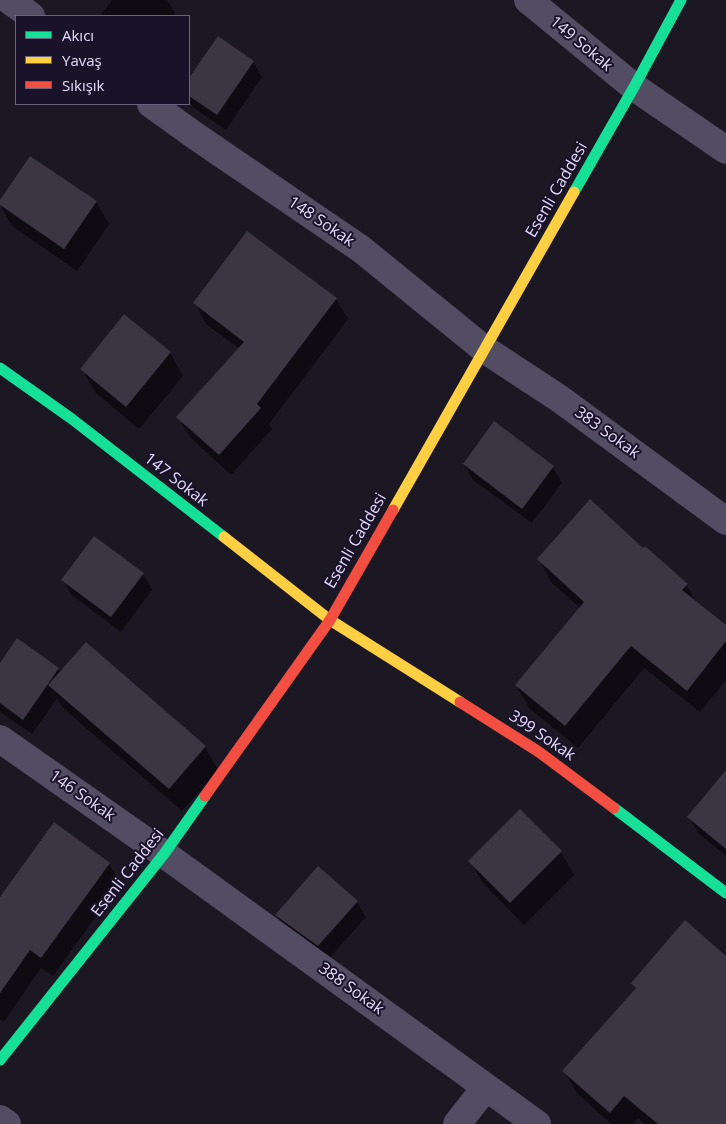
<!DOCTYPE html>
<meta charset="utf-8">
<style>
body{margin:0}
#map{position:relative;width:726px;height:1124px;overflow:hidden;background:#1b1723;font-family:"Open Sans",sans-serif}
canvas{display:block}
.legend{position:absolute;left:15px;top:15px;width:175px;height:90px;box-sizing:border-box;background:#1a1228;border:1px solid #6b627d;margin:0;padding:6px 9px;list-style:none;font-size:15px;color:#e5dbfd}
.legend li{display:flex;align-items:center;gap:10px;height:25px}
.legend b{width:25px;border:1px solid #6b627d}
</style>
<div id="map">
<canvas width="726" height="1124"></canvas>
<ul class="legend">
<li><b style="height:6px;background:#16e098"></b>Akıcı</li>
<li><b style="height:6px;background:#ffcf43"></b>Yavaş</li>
<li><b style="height:6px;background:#f24e42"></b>Sıkışık</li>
</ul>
</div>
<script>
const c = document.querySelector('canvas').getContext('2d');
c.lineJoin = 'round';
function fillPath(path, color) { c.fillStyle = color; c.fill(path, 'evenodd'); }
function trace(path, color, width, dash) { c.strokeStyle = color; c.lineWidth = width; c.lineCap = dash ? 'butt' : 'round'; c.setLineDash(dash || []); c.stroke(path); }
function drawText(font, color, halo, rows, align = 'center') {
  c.font = font + ' "Open Sans",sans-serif'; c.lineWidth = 4; c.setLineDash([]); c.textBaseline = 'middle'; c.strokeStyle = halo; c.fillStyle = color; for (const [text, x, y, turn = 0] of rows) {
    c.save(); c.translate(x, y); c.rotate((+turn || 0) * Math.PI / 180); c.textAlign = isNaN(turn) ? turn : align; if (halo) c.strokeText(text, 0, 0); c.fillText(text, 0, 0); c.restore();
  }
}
const shadow = new Path2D(`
 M112,0H167L175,13L172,16H100Z
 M218,37L253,61L262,77L226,130L191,106L189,102V80Z
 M96,202L109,224L77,271L12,226L0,205V203Z
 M336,299L348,319L269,424L272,429L231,475L190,437L178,417L240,349L206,324L195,303Z
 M125,315L170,353L183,376L139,429L95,392L82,369Z
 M464,464L553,467L562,483L532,523L473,480Z
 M643,550L687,585L697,604L726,627V680L700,712L644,668L578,748L529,708L516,685L580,608L551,582L539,559Z
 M143,574L152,590L121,632L72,595L63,580Z
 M86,644L205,747L218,770L182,811L63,708L57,698L32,734L0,712V665L58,668L61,673Z
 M726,772V856L698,833L689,817Z
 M561,852L574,875L524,925L483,883L470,861Z
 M109,864L120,883L53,976L41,968L4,1022L0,1019V899Z
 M357,902L366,917L327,961L285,931L276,915Z
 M726,957V1124H645L638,1118L633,1124H611L577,1093L564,1071L636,990L633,984Z`);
const building = new Path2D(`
 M218,36L254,61L217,115L189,96V78Z
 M30,156L97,201L64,249L0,205V200Z
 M247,231L337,298L257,404L261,408L219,455L176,417L244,342L193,303Z
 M124,314L171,352L126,407L80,369Z
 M494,421L554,466L522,509L463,464Z
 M590,499L643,548L645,546L688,584L682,590L726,625V641L687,691L631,646L565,726L515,685L584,602L537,559Z
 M94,536L144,573L111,617L61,580Z
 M17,638L59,668L23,720L0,703V663Z
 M86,642L206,746L169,789L48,685Z
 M726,770V849L687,817Z
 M520,809L562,851L510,903L468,861Z
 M54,822L110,863L41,958L30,950L0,993V897Z
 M318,866L358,901L318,946L275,915Z
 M685,920L726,956V1124H658L624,1096L610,1113L562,1071L636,988L631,983Z`);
const street = new Path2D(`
 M9,0L31,16
 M528,0L634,87L726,150
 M151,104L194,135L361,249L484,349L560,399L726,521
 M0,739L164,854L537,1124
 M0,1119L7,1124
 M457,1124L486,1087`);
const fast = new Path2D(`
 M574,192L634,87L681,0
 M0,368L72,419L224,537
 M614,808L726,893
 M0,1060L164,854L205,796`);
const slow = new Path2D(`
 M393,510L574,192
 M224,537L330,620L460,702`);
const jam = new Path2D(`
 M460,702L539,752L614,808
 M205,796L330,620L393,510`);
const streetNames = [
 ["149 Sokak",581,44,40],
 ["Esenli Caddesi",557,190,-60],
 ["148 Sokak",321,222,34],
 ["383 Sokak",607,433,36],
 ["147 Sokak",176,480,38],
 ["Esenli Caddesi",356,541,-60],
 ["399 Sokak",542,736,34],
 ["146 Sokak",82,796,35],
 ["Esenli Caddesi",128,873,-52],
 ["388 Sokak",351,989,36]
];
fillPath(shadow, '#0007');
fillPath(building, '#3b3544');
trace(street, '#524d63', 28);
trace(fast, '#16e098', 11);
trace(slow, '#ffcf43', 11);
trace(jam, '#f24e42', 11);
drawText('16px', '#e5dbfd', '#1a1228', streetNames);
</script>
